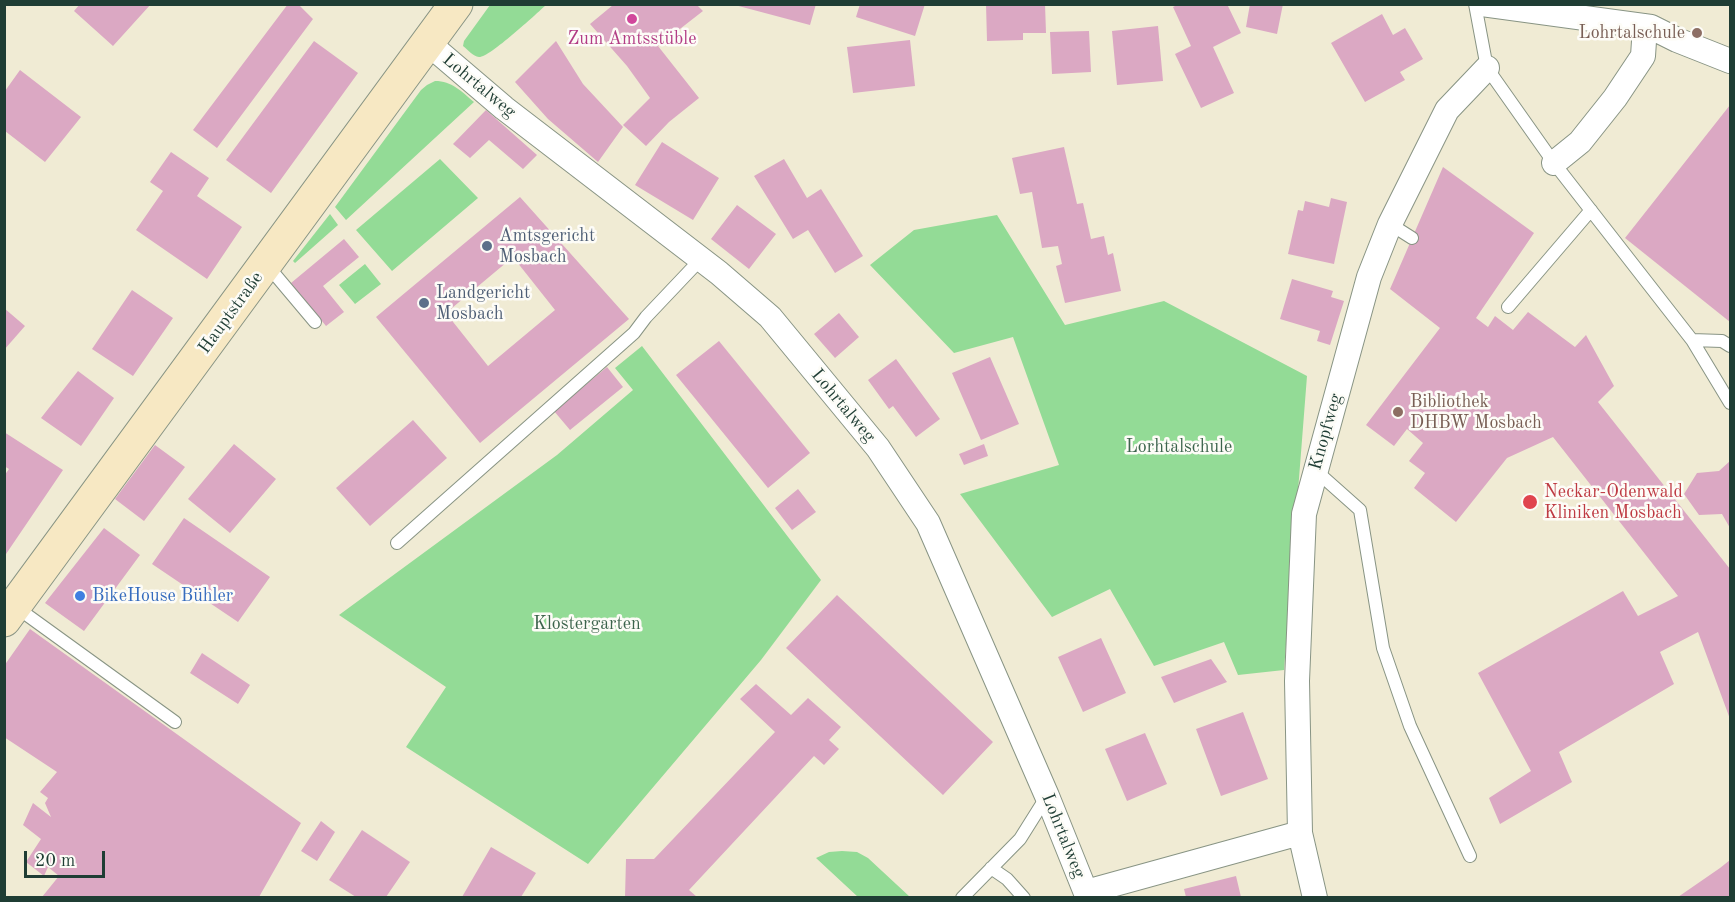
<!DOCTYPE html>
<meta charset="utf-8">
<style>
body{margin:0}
#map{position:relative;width:1735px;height:902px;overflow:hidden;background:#f0ebd4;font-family:"Old Standard TT",serif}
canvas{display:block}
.frame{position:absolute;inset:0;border:6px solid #1f3d34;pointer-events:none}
.scale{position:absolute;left:24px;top:851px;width:81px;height:27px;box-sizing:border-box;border:3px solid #1f3d34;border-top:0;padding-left:8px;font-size:18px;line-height:21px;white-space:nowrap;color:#1f3d34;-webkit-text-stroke:4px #fdfcf7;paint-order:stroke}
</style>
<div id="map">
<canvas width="1735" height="902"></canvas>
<div class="frame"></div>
<div class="scale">20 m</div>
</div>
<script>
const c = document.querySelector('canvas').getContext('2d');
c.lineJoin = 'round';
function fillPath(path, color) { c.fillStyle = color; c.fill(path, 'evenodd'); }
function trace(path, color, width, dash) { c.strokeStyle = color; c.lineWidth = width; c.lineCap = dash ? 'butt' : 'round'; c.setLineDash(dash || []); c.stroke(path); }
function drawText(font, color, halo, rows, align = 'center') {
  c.font = font + ' "Old Standard TT",serif'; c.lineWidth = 5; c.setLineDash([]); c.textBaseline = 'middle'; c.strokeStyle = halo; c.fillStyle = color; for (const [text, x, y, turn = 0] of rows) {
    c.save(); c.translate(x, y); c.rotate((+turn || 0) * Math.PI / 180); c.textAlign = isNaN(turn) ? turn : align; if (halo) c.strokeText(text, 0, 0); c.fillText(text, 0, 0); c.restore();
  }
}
const green = new Path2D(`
 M490,5V4L546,5C536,14 489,58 479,57C473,56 468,50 463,46L464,41Z
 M435,81C452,81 461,91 474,102L346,220L335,207L421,90L427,85Z
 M440,159L478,198L392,271L356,230Z
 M330,214L338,225L295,263L293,261Z
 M997,215L1065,325L1164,301L1307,376L1284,670L1238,675L1224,642L1154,666L1110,589L1052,617L960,494L1059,465L1013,337L954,353L870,265L914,230Z
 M365,264L381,284L355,304L339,285Z
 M642,346L821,580L761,660L588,864L406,747L446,687L339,615L557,455L633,390L615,368Z
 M842,851L857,852L868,858L910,897H858L816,858L829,852Z`);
const building = new Path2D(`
 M80,4H151L113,46L74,11Z
 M288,4H298L313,19L217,148L193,130Z
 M731,4H816L810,25Z
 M860,4H925L915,36L856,17Z
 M986,4H1045L1046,33H1023V40L987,41Z
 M1179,4H1227L1241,33L1213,47L1234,93L1201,108L1175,54L1191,46L1173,7Z
 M1250,4H1283L1277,34L1246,27Z
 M613,5H697L703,11L658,46L699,98L669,122L646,146L623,125L650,98L627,66L590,24Z
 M1382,14L1393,35L1405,28L1423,59L1400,72L1405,80L1365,102L1331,43Z
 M1158,26L1163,81L1117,85L1112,31Z
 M1089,31L1091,72L1052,74L1050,32Z
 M910,40L915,86L853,93L847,47Z
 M314,41L358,73L271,193L226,160Z
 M556,41L583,84L623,127L598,162L548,119L515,82Z
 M20,70L81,117L45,162L5,131V91Z
 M1730,105V322L1625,238Z
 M486,110L537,155L523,169L489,140L470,158L453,144Z
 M662,142L719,178L693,220L635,185Z
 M1064,147L1077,204L1083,203L1091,239L1104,236L1108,255L1113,253L1121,291L1065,303L1056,266L1062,264L1058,246L1042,248L1032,192L1020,194L1012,158Z
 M171,152L209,178L197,196L242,227L207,279L136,230L163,191L150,182Z
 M784,159L807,198L821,189L863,256L835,273L808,230L793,239L754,176Z
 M1443,167L1534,233L1476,318L1488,327L1495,316L1513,330L1528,312L1575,347L1586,335L1614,386L1598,402L1730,569V719L1698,632L1660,652L1674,684L1559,752L1572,782L1500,824L1489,798L1531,771L1478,673L1623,591L1638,616L1678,596L1553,437L1507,458L1456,522L1414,488L1425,473L1409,461L1423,443L1407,429L1394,446L1366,425L1440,328L1390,289Z
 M520,197L629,319L480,443L376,317ZM513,257L555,310L488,366L446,313Z
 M1331,198L1347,202L1334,264L1288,254L1298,210L1303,211L1305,201L1329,207Z
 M737,205L776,234L749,269L711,239Z
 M344,239L359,257L323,286L344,312L326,326L291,283Z
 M1292,279L1333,291L1331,297L1344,301L1330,345L1317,341L1320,331L1280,319Z
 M132,290L173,318L133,376L92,349Z
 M4,308L25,326L4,350Z
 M839,313L859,337L835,358L814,334Z
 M719,341L810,453L768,488L676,375Z
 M990,357L1019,424L981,440L952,373Z
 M896,359L940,419L916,437L893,406L889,409L868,380Z
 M607,367L623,387L570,430L554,411Z
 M78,371L114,398L81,446L41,418Z
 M413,420L447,458L370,526L336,488Z
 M4,432L63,470L4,557V476L9,469L4,466Z
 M234,444L276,479L230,533L188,499Z
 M984,444L988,456L964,465L959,454Z
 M155,445L185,467L144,521L115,499Z
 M1730,461V528L1722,514L1699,515L1684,494L1697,473L1719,471Z
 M798,489L816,512L792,530L775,508Z
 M184,518L270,577L238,622L152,564Z
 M104,528L140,555L84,631L45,603Z
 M837,595L993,742L943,795L786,648Z
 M30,629L301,823L259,897H42L59,876L48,867L44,876L26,862L41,839L23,825L33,803L51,817L45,803L48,798L40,792L57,772L4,737V666Z
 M1101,638L1126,693L1083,712L1058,657Z
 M202,653L250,685L238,704L190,673Z
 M1211,659L1227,682L1174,703L1161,677Z
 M756,684L791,715L808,698L841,727L829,740L839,749L824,765L814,756L689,890L697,897H625L626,859H654L775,732L740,699Z
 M1243,712L1268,779L1221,796L1196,729Z
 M1145,733L1167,784L1127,801L1105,749Z
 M321,821L335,832L317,861L301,851Z
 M362,830L410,862L386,897H356L329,880Z
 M491,847L536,873L521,897H462Z
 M1730,860V897H1678L1720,868Z
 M1236,876L1241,897H1186L1184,889Z`);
const lane = new Path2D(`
 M1475,4L1487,68L1554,163L1692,340L1730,403
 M1390,224L1412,238
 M267,265L315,322
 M1508,307L1591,210
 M1692,340L1722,341L1730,346
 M1315,470L1360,510L1383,648L1410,726L1470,856
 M397,543L634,333L646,317L700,260
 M16,607L175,722
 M991,868L1007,879L1024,898
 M962,898L1020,839L1047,796`);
const street = new Path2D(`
 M1482,4L1651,27L1677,40L1730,61
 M429,44L504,108L719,273L770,317L878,448L928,523L1047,796L1088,898
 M1554,163L1580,142L1615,98L1643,56L1645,26
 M1086,892L1300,833
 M1315,898L1300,833L1297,681L1304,514L1369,277L1390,224L1447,110L1487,68`);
const secondary = new Path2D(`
 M4,620L456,4`);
const markers = [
 [632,19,6,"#d1479c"],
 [1697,33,6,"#8d6e63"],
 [487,246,6,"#5c6f8a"],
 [424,303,6,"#5c6f8a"],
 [1398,412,6,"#8d6e63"],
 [1530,502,8,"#e0444e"],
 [80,596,6,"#3f7fe0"]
];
const educationNames = [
 ["Lohrtalschule",1685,33],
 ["Bibliothek",1410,402,"left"],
 ["DHBW Mosbach",1410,423,"left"]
];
const hotelNames = [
 ["Zum Amtsstüble",632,39]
];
const streetNames = [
 ["Lohrtalweg",479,86,40],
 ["Hauptstraße",231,313,-54],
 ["Lohrtalweg",843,406,50],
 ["Knopfweg",1326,432,-74],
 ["Lohrtalweg",1063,836,68]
];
const serviceNames = [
 ["Amtsgericht",499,236],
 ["Mosbach",499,257],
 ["Landgericht",436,293],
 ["Mosbach",436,314]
];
const parkNames = [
 ["Lorhtalschule",1179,447],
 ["Klostergarten",587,624]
];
const healthNames = [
 ["Neckar-Odenwald",1544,492],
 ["Kliniken Mosbach",1544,513]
];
const shopNames = [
 ["BikeHouse Bühler",92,596]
];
fillPath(green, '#93db96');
fillPath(building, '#dba8c3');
trace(lane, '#889484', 14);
trace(street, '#889484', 26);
trace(secondary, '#889484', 35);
trace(lane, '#fff', 12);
trace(street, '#fff', 24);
trace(secondary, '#f7e8c3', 33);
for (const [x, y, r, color] of markers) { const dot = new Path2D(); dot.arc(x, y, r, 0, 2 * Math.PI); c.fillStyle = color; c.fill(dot); trace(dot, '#fdfcf7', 2); }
drawText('18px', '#785e54', '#fdfcf7', educationNames, 'right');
drawText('18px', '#b23c85', '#fdfcf7', hotelNames);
drawText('18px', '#1f3d34', '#fdfcf7', streetNames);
drawText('18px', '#4e5e75', '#fdfcf7', serviceNames, 'left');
drawText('18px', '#3c644c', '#fdfcf7', parkNames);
drawText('18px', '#be3a42', '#fdfcf7', healthNames, 'left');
drawText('18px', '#366cbe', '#fdfcf7', shopNames, 'left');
</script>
